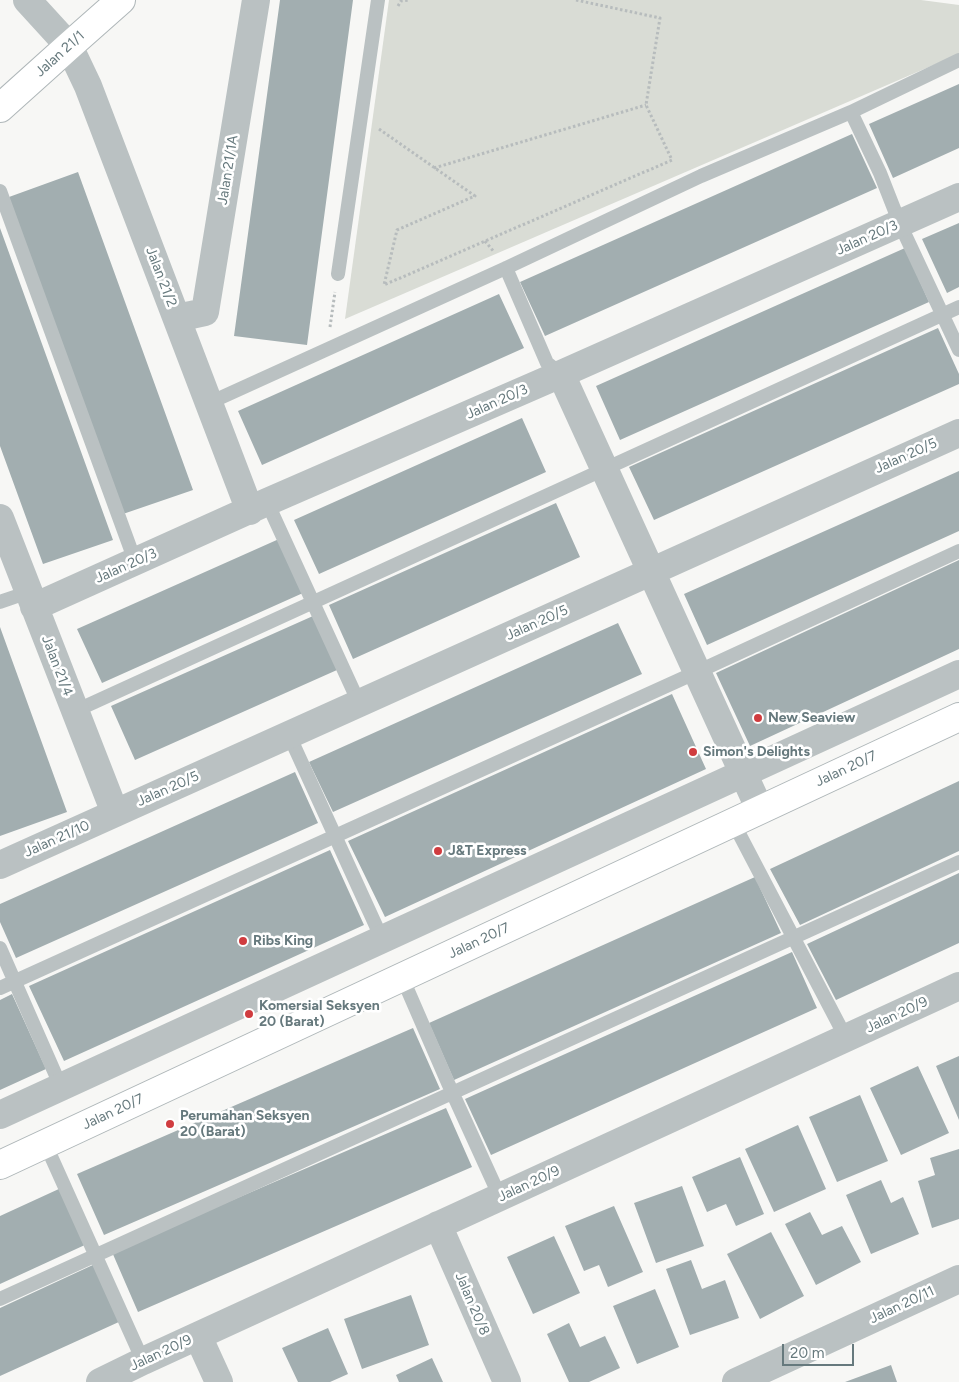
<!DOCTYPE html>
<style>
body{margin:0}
#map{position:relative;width:959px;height:1382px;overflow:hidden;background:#f7f7f5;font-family:Figtree,sans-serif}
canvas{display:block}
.scale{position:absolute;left:782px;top:1344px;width:72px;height:22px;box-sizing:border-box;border:2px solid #66797d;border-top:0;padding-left:6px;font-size:15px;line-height:18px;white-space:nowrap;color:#66797d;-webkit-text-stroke:4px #fff;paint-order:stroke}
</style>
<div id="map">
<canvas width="959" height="1382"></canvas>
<div class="scale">20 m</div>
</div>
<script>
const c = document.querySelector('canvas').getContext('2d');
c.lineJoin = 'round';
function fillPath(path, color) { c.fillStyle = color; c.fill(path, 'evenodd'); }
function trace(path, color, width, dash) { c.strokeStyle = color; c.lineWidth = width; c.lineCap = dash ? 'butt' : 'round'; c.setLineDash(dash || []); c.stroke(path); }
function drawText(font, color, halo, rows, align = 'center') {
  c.font = font + ' Figtree,sans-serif'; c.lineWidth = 5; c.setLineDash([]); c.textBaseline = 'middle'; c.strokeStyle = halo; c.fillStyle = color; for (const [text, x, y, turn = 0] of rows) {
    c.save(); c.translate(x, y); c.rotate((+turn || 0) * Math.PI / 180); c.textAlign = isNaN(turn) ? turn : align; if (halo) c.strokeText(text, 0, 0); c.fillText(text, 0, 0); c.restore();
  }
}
const green = new Path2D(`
 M389,0H921L959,5V54L345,319Z`);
const building = new Path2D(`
 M280,0H353L307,345L234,336Z
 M959,84V148L893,178L869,124Z
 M852,134L877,188L545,336L520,282Z
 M78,172L193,490L123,514L9,197Z
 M959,223V287L947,293L922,239Z
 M0,228L113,540L43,564L0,446Z
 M905,248L929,302L620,440L596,386Z
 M499,294L524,348L262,465L238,411Z
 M938,328L959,374V384L654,520L629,467Z
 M522,418L546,472L319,574L294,520Z
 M959,471V531L707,645L684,594Z
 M556,503L580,557L353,659L329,605Z
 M279,539L303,593L102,683L77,629Z
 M959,560V649L750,746L716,673Z
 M313,616L337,670L135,760L111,706Z
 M618,623L642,674L333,812L309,762Z
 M0,627L67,812L0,836Z
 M672,694L706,769L385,917L348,841Z
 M295,772L318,823L16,958L0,922V904Z
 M959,781V851L800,925L770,869Z
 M330,850L364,925L64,1061L29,986Z
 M959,873V943L836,1000L807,944Z
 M755,877L781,933L454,1080L429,1023Z
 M792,952L817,1008L491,1155L465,1099Z
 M12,994L46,1069L0,1090V1000Z
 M413,1028L440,1089L104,1235L77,1174Z
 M959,1056V1120L936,1066Z
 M918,1066L949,1133L901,1155L870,1088Z
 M860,1095L888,1161L837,1182L809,1117Z
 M446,1108L472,1167L138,1312L112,1252Z
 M798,1125L826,1189L774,1212L745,1149Z
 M959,1149V1219L932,1228L918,1181L935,1175L930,1158Z
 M740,1157L764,1214L736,1226L726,1204L707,1212L692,1177Z
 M881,1180L891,1203L903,1197L919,1234L871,1254L846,1195Z
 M682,1186L704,1246L656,1263L634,1203Z
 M61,1188L87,1244L0,1284V1216Z
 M614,1206L643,1272L608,1287L599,1265L584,1271L565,1226Z
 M810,1212L822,1235L842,1226L861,1262L816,1285L785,1224Z
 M771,1232L804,1296L760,1319L727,1254Z
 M554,1236L580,1293L533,1314L507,1257Z
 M691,1260L702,1289L725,1280L739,1318L690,1335L666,1269Z
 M95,1264L121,1321L0,1376V1308Z
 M655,1289L679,1347L637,1364L613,1306Z
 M411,1295L429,1345L362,1369L344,1319Z
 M569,1323L580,1347L605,1336L620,1368L589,1382H569L547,1334Z
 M328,1328L348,1374L330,1382H298L282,1348Z
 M432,1358L443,1382H399L396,1375Z
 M891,1365L897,1382H845Z`);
const path = new Path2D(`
 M398,6L401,1L410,0
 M379,129L475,196L397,230L384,285L672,160L646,105L660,18L576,0
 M434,168L646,105
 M485,241L494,252
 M330,327L335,292`);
const lane = new Path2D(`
 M851,112L880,173L900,224L959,350
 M0,191L135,561
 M506,268L547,363L561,374
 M338,274L378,0
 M209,403L506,268L701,176L851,112L959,60
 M267,502L359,703
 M0,602L29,592
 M75,711L959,307
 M289,735L382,939
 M733,822L846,1038
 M0,948L61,1087
 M402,977L448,1083L500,1197
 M0,988L697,672L959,551
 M45,1143L143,1361
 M0,1299L959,862`);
const street = new Path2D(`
 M27,0L69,46L88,86L250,511
 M177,318L205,312L256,0
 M561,374L760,810
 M0,518L115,813
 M34,607L267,502L561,374L959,197
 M0,865L959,433
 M0,1115C319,967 640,823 959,674
 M438,1225L507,1382
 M198,1336L219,1382
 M100,1382L143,1361L959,986
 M736,1382L959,1279`);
const secondary = new Path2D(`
 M0,108L69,46L121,0
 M0,1165L959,717`);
const markers = [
 [758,718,5,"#d03c3f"],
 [693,752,5,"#d03c3f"],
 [438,851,5,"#d03c3f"],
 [243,941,5,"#d03c3f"],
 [249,1014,5,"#d03c3f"],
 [170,1124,5,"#d03c3f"]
];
const streetNames = [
 ["Jalan 21/1",60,54,-42],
 ["Jalan 21/1A",228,170,-81],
 ["Jalan 20/3",867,238,-24],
 ["Jalan 21/2",161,277,69],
 ["Jalan 20/3",497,402,-24],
 ["Jalan 20/5",906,456,-24],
 ["Jalan 20/3",126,566,-24],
 ["Jalan 20/5",537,623,-24],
 ["Jalan 21/4",57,666,69],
 ["Jalan 20/7",846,769,-25],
 ["Jalan 20/5",168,789,-24],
 ["Jalan 21/10",57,839,-24],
 ["Jalan 20/7",479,941,-25],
 ["Jalan 20/9",897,1015,-25],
 ["Jalan 20/7",113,1112,-25],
 ["Jalan 20/9",529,1184,-25],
 ["Jalan 20/8",472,1304,67],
 ["Jalan 20/11",902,1305,-25],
 ["Jalan 20/9",161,1353,-25]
];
const poiNames = [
 ["New Seaview",768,718],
 ["Simon's Delights",703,752],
 ["J&T Express",448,851],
 ["Ribs King",253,941],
 ["Komersial Seksyen",259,1006],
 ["20 (Barat)",259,1022],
 ["Perumahan Seksyen",180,1116],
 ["20 (Barat)",180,1132]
];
fillPath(green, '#d9dcd5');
fillPath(building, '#a2aeb0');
trace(secondary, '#afb7b9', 30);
trace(path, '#b7bcbd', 3, [2.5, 2.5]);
trace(lane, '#bac1c2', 14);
trace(street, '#bac1c2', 28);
trace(secondary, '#fff', 28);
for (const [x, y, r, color] of markers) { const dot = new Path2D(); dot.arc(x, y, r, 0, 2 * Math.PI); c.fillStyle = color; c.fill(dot); trace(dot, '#fff', 2); }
drawText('14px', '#66797d', '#fff', streetNames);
drawText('bold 14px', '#66797d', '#fff', poiNames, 'left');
</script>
